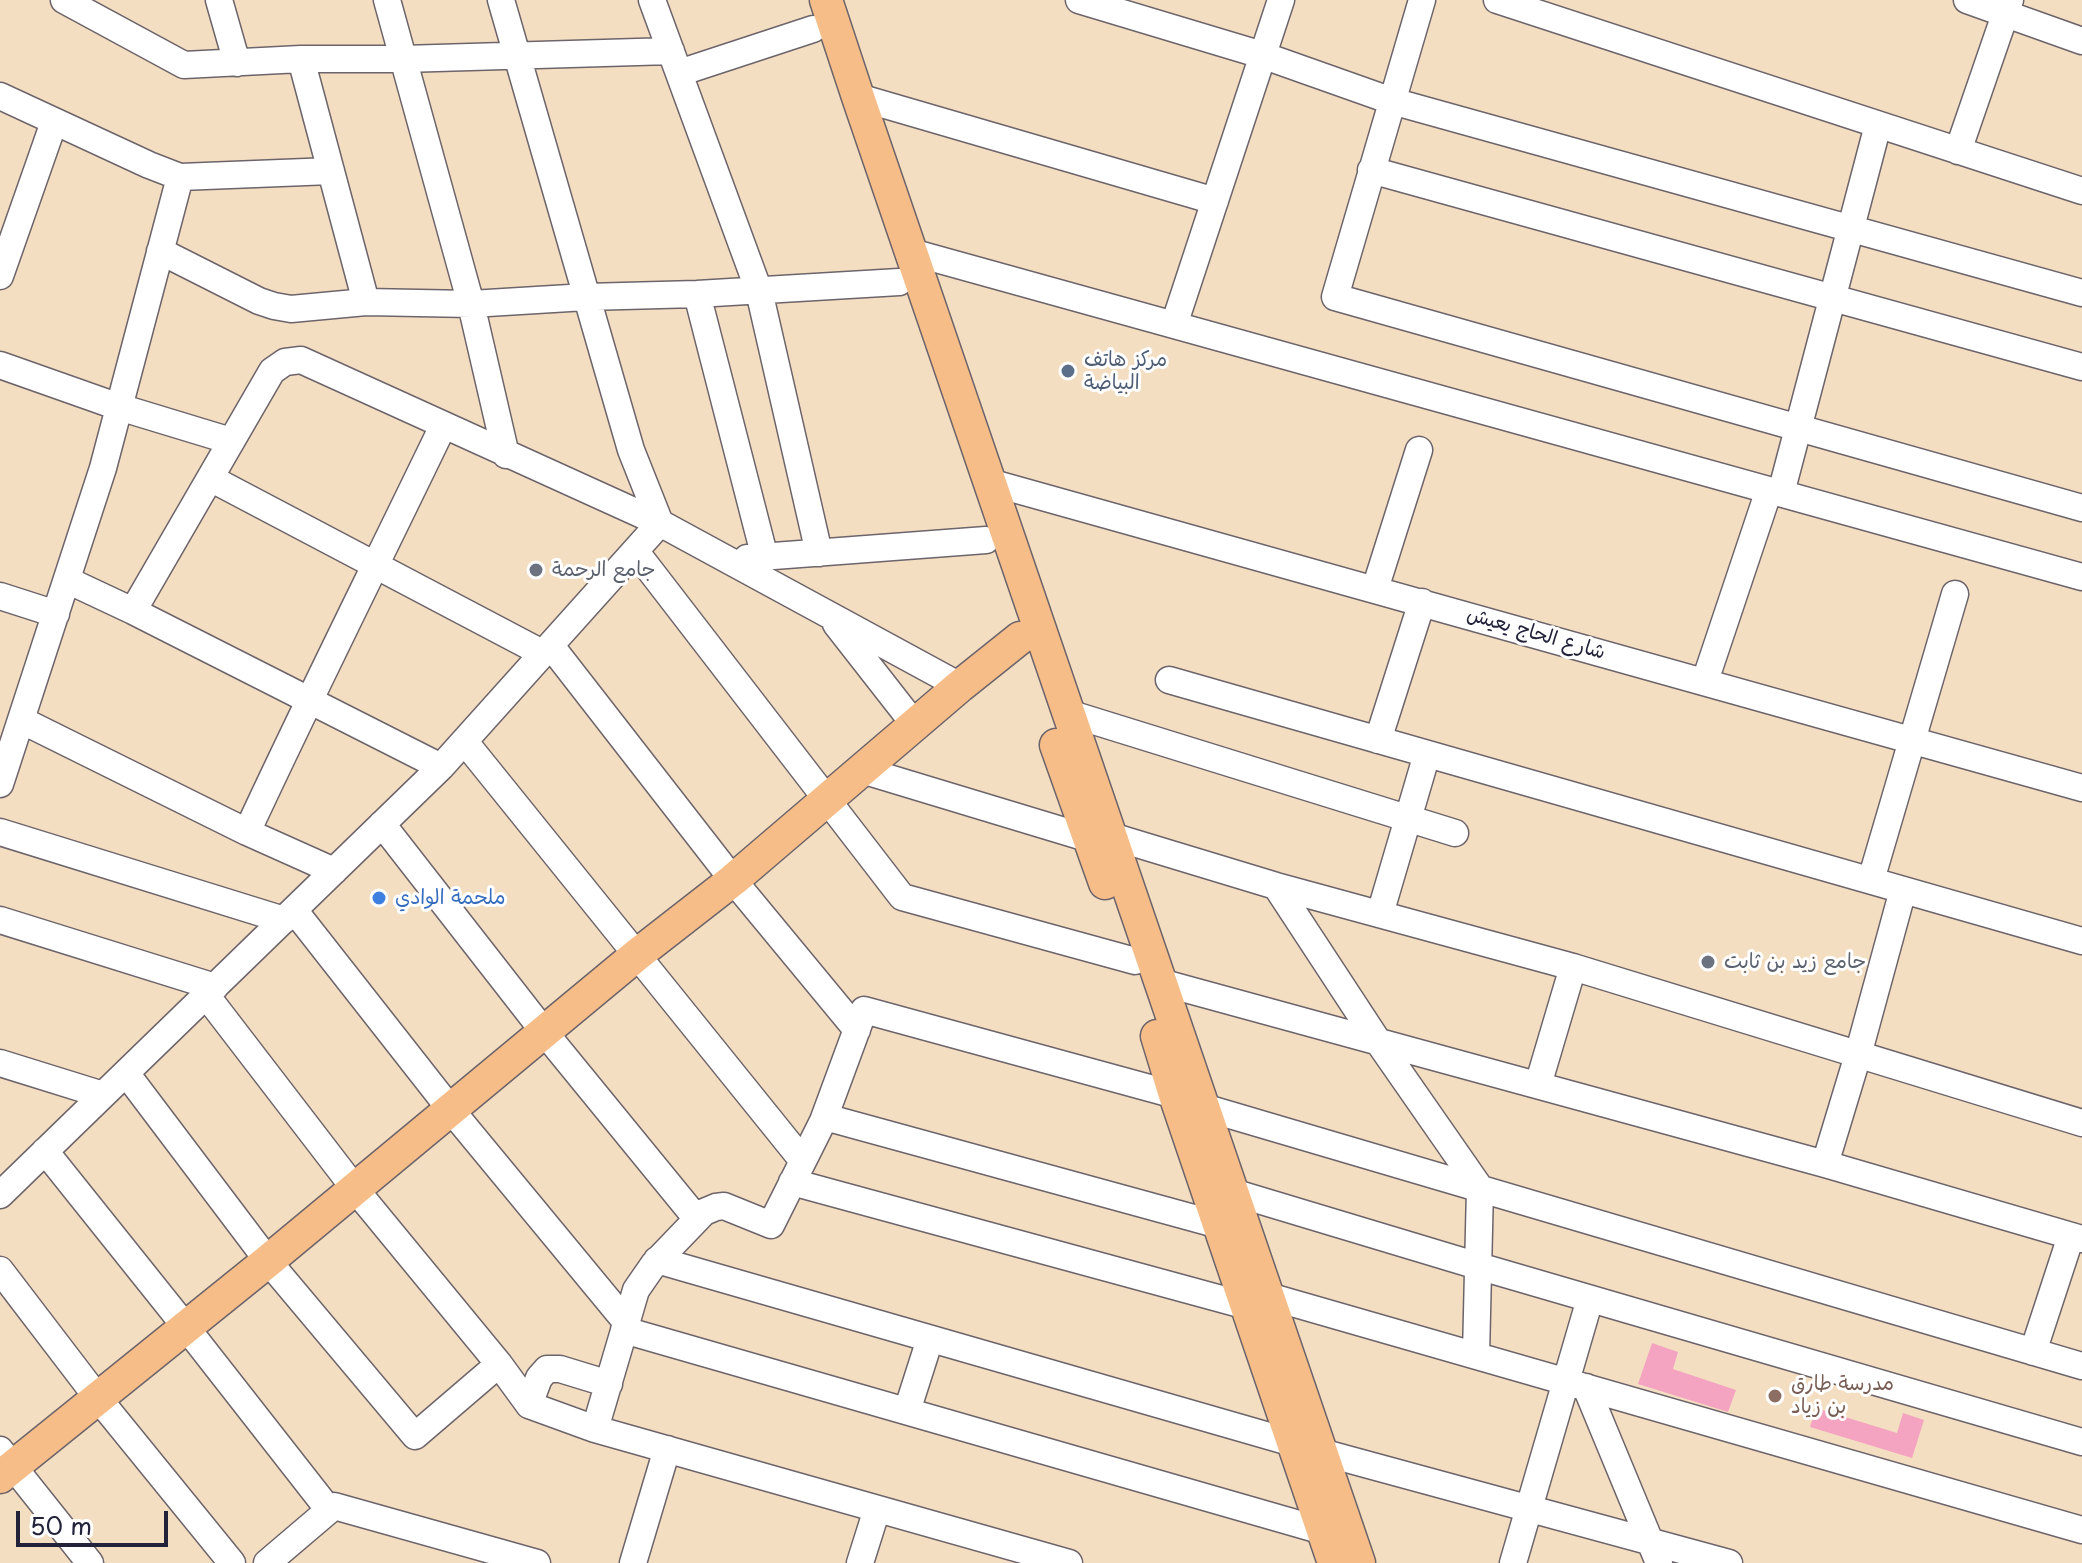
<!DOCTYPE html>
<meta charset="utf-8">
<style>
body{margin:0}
#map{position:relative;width:2082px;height:1563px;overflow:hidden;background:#f4dec2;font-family:"Playpen Sans",sans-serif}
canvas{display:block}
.scale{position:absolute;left:16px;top:1511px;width:152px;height:36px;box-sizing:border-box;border:4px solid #22223b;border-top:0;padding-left:10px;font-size:24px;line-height:28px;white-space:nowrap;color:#22223b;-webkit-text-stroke:6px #fff;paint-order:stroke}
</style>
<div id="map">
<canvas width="2082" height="1563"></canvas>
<div class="scale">50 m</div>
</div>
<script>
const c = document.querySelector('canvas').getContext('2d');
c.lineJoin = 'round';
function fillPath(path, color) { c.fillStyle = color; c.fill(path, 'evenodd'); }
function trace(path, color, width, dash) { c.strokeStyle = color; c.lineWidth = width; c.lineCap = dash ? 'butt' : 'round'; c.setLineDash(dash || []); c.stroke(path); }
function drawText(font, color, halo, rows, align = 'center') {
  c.font = font + ' "Playpen Sans","Playpen Sans Arabic",sans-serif'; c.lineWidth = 6; c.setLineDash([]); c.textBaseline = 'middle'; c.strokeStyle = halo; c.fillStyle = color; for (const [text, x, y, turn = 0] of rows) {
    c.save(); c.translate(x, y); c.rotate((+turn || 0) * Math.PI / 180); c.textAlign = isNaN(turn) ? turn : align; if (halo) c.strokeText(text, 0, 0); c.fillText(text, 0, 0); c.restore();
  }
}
const building = new Path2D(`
 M1652,1343L1678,1352L1673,1369L1736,1390L1728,1412L1638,1384Z
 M1816,1408L1897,1433L1903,1413L1924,1420L1912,1458L1810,1427Z`);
const minor = new Path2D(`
 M64,0L184,65L301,59H403L671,51
 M219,0L237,63
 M387,0L471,304L506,455
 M652,0L759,291L819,553
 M1079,0L1262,55L1392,101L2082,293
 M1422,0L1335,297L2082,508
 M1497,0L2082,191
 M1967,0L2082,41
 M301,59L366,302
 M679,73L813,29
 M0,96L149,165L180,177L331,171
 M858,97L1215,201
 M1958,151L2010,0
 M1371,170L2082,367
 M160,251L259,301L274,306L291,309L366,302L471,304L586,297L697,294L899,282
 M911,252L2082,577
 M0,276L54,122
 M697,294L765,558
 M1174,325L1281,0
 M0,365L119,407L231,441
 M210,478L544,654
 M989,482L2082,788
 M1781,493L1878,125
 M636,552L902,897L1135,961
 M747,558L986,540
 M67,580L133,611L441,767
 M1375,589L1419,450
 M0,596L56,614
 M133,611L272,371L285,362L301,360L660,523L960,686
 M836,624L915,725
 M551,646L733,880L857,1030
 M1169,680L2082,941
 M1705,681L1769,490
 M1068,713L1455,833
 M21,720L247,832L334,871
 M1378,740L1422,602
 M465,742L803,1161
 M862,770L1087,838
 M0,784L103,468L180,177
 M382,824L545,1033L697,1219
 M0,832L284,920
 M247,832C310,696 378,561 443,426
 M1111,836L1276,886L1573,967L2082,1123
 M1871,880L1955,594
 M1276,886L1377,1040L1480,1188L1476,1355
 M294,910L451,1110L627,1323
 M1380,914L1427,754
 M0,920L215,987
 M1160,982L1825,1164L2082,1239
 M206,995L355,1189L499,1364L529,1405L595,1429L1069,1563
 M0,1063L103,1095
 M126,1073L268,1261L415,1436L499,1364
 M1538,1085L1573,967
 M1203,1107L2082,1366
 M825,1117L1219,1225
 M45,1151L185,1326L329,1510
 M1825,1164L1858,1055L1903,890
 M792,1182L1247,1306
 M1232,1192L1478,1266L2082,1442
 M0,1195L441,767L660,523L631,450L501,0
 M657,1260L1293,1443
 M0,1270L97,1397L232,1563
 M1268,1296L2082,1530
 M624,1330L1323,1531
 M2033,1352L2071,1236
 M1586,1387L1659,1563
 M529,1405L539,1378L547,1369H560L609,1384
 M907,1411L930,1339
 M595,1429L636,1290L654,1264L704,1212L716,1207L724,1206L771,1225L823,1121L864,1010L1175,1095
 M0,1450L90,1563
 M1321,1452L1729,1563
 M267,1563L334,1506L537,1563
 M633,1563L667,1449
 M860,1563L877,1509
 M1513,1563L1590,1299`);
const major = new Path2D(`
 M826,0L858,97L1359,1563
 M1056,745L1105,883
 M1157,1036L1175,1095L1334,1563
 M0,1477L268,1261L638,954L733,880L960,686L1020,638`);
const markers = [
 [1068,371,8,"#5c6f8a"],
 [536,570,8,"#6b7280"],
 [379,898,8,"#3f7fe0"],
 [1708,962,8,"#6b7280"],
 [1775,1396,8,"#8d6e63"]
];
const serviceNames = [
 ["مركز هاتف",1084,360],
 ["البياضة",1084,383]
];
const worshipNames = [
 ["جامع الرحمة",552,570],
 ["جامع زيد بن ثابت",1724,962]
];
const streetNames = [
 ["شارع الحاج يعيش",1536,634,16]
];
const shopNames = [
 ["ملحمة الوادي",395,898]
];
const educationNames = [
 ["مدرسة طارق",1791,1384],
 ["بن زياد",1791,1407]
];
fillPath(building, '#f4a4c0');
trace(minor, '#6c646a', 29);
trace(major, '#6c646a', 35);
trace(minor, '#fff', 26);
trace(major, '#f7bd88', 32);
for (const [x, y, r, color] of markers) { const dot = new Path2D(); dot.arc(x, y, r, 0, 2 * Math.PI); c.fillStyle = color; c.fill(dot); trace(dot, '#fff', 3); }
drawText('20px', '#4e5e75', '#fff', serviceNames, 'left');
drawText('20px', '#5b616d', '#fff', worshipNames, 'left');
drawText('20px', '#22223b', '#fff', streetNames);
drawText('20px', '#366cbe', '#fff', shopNames, 'left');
drawText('20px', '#785e54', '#fff', educationNames, 'left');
</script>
